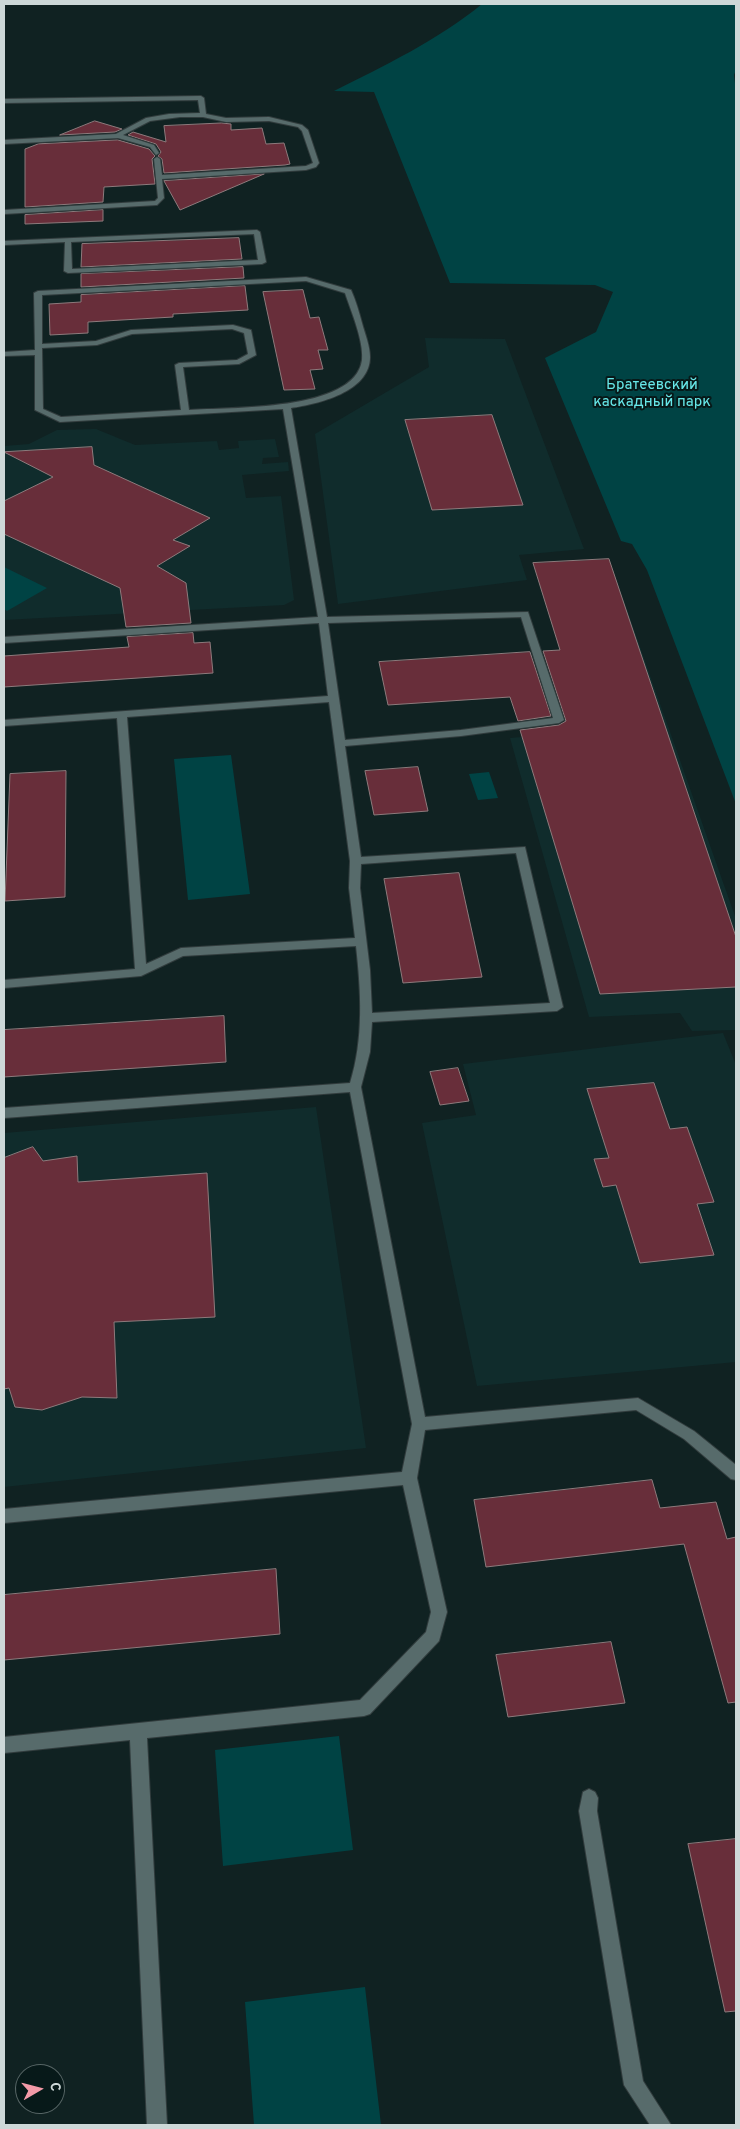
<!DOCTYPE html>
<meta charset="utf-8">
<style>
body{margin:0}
#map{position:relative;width:740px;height:2129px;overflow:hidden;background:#102222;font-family:Overpass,sans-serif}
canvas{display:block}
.frame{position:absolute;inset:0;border:5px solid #cdd8d8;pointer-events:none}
.north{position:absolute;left:15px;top:2064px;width:50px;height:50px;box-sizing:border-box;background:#071919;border:1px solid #566565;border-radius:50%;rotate:82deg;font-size:14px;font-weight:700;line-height:20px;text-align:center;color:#cdd8d8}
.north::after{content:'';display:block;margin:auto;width:18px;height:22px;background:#f39aa8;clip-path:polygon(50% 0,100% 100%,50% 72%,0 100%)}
</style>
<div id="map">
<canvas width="740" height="2129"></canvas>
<div class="frame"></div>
<div class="north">С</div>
</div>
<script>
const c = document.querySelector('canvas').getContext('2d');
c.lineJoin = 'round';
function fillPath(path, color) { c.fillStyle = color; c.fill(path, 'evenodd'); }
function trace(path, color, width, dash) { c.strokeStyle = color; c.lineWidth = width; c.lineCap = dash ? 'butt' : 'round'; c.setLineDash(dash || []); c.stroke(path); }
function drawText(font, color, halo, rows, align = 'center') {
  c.font = font + ' Overpass,sans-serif'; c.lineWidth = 4; c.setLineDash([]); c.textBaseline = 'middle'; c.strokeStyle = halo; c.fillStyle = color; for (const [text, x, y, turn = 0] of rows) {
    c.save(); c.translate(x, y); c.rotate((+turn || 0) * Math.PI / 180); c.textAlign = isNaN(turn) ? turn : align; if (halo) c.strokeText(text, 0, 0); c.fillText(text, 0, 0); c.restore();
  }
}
const built = new Path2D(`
 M425,338L505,339L584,549L519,555L527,580L338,604L315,434L429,367Z
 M96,429L135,445L217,441L219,450L239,448L238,441L275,439L279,457L263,458L262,464L288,462L289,471L242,475L246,498L281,496L294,600L284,605L4,620V446L29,444L57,430Z
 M609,559L736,919V1030L692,1031L680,1013L589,1017L510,738L590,731L533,563Z
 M723,1033L736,1065V1362L477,1386L422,1123L476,1115L463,1064Z
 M316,1107L366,1448L4,1487V1133Z`);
const green = new Path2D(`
 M482,4H736V70L734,75L736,92V804L647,570L632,544L621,541L545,358L596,332L613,292L595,285L450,283L374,92L334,91C384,66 438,40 482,4Z
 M4,567L47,588L7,611L4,609Z
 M231,755L250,894L188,900L174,759Z
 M489,772L498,798L478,800L469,774Z
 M339,1736L353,1850L223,1866L215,1750Z
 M365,1987L381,2125H254L245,2002Z`);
const building = new Path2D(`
 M95,121L122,129L115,132L60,135Z
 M222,123L231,124V130L262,128L266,144L284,143L290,164L285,165L164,173L162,159L158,156L161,152L156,144L128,135L133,132L166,142L164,126Z
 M118,140L149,149L155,156L152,159L155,184L104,187L103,202L25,207V149L38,144Z
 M264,174L180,210L164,181Z
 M103,210V221L25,224V215Z
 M239,238L242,259L81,267L82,244Z
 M243,267L244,278L81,287V274Z
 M245,286L248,310L173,314V317L88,322V333L50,335L49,304L81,302V295Z
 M303,290L310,318L319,317L328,350H318L323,369L310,370L315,389L284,390L263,292Z
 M492,415L523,505L432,510L405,420Z
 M92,447L94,465L210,518L173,540L190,546L157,566L186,583L191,623L126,627L120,588L4,534V501L53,477L4,452Z
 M609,559L736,937V987L600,994L520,730L559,725L566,721L543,651L560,650L533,563Z
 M193,633L194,643L210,642L213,673L4,687V656L129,647L127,637Z
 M530,652L551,716L518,721L510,697L388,705L379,662Z
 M418,767L428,811L374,815L365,771Z
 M66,771L65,897L5,901L10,774Z
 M459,873L482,977L403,983L384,879Z
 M224,1016L226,1062L4,1077V1030Z
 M458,1068L469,1101L440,1105L430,1072Z
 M654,1083L670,1129L687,1127L714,1202L697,1204L714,1255L640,1263L616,1185L603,1187L594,1159L609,1158L587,1089Z
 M33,1147L43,1161L77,1156L78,1182L207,1173L215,1317L114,1322L117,1398L82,1397L42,1410L15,1407L9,1388L4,1389V1158Z
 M652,1480L660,1508L716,1502L727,1539L736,1537V1702L728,1703L684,1544L486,1567L474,1500Z
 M276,1569L280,1634L4,1660V1595Z
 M611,1642L625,1703L508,1717L496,1655Z
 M736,1839V2011L725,2012L688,1844Z`);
const service = new Path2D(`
 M201,96L204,98L206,114L226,118L269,117L302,125L308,130L319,163L316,167L306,170L162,179L164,198L157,205L4,214V210L155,201L158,198L154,159L157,157L160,159L162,175L306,166L313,163L302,131L298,127L269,121L226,122L203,117H180L150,121L123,135L154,145L159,153L156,155L150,147L118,138L4,144V140L116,134L146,118L169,114L200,113L198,100L4,103V99Z
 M257,230L260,232L266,262L262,264L68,273L64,271L65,242L4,245V241ZM254,234L258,260L72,269L71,242Z
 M306,277L351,290C356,301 359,312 362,323C365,334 370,346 370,357C370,392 318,404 291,408L327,617L528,612L564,720L559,723L461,736L345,746L361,857L525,847L563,1007L557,1011L372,1022L370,1052L361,1087L425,1417L638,1398L694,1431L736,1465V1480L731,1479L684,1439L636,1410L425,1430L417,1478L447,1612L439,1641L370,1714L364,1716L147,1738L167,2125H147L130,1740L4,1753V1737L360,1700L426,1632L431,1612L403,1485L4,1523V1509L402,1472L412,1424L350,1092L4,1118V1108L350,1083C364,1039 361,991 356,946L183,956L141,976L4,988V980L135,969L117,718L4,726V720L328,696L319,623L4,643V637L318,617L283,409L60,422L35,410V355L4,356V352L35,350L34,293L38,291ZM306,281L345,293C351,311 364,341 362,360C355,412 228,407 189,410L183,367L239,364L256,355L251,330L233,325L131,330L96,341L42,344V295ZM232,329L244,333L248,354L237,360L179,363L175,365L181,410L61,417L43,409L42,348L97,345L132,334ZM521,617L553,718L461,730L345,740L328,623ZM329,702L350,861L349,888L355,938L181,948L146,964L127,717ZM516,853L550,1003L372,1013L370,970L360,888L361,864Z
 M589,1789L595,1792L598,1798L597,1811L643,2081L671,2125H650L624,2085L579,1811L583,1792Z`);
const farParknames = [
 ["Братеевский",652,386],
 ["каскадный парк",652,403]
];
fillPath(built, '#102c2c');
fillPath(green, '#004344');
fillPath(building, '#682e3a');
trace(building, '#8d7a7c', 1);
trace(service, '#313c3d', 2);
fillPath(service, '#576b6b');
drawText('15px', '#67e8e9', '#071919', farParknames);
</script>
